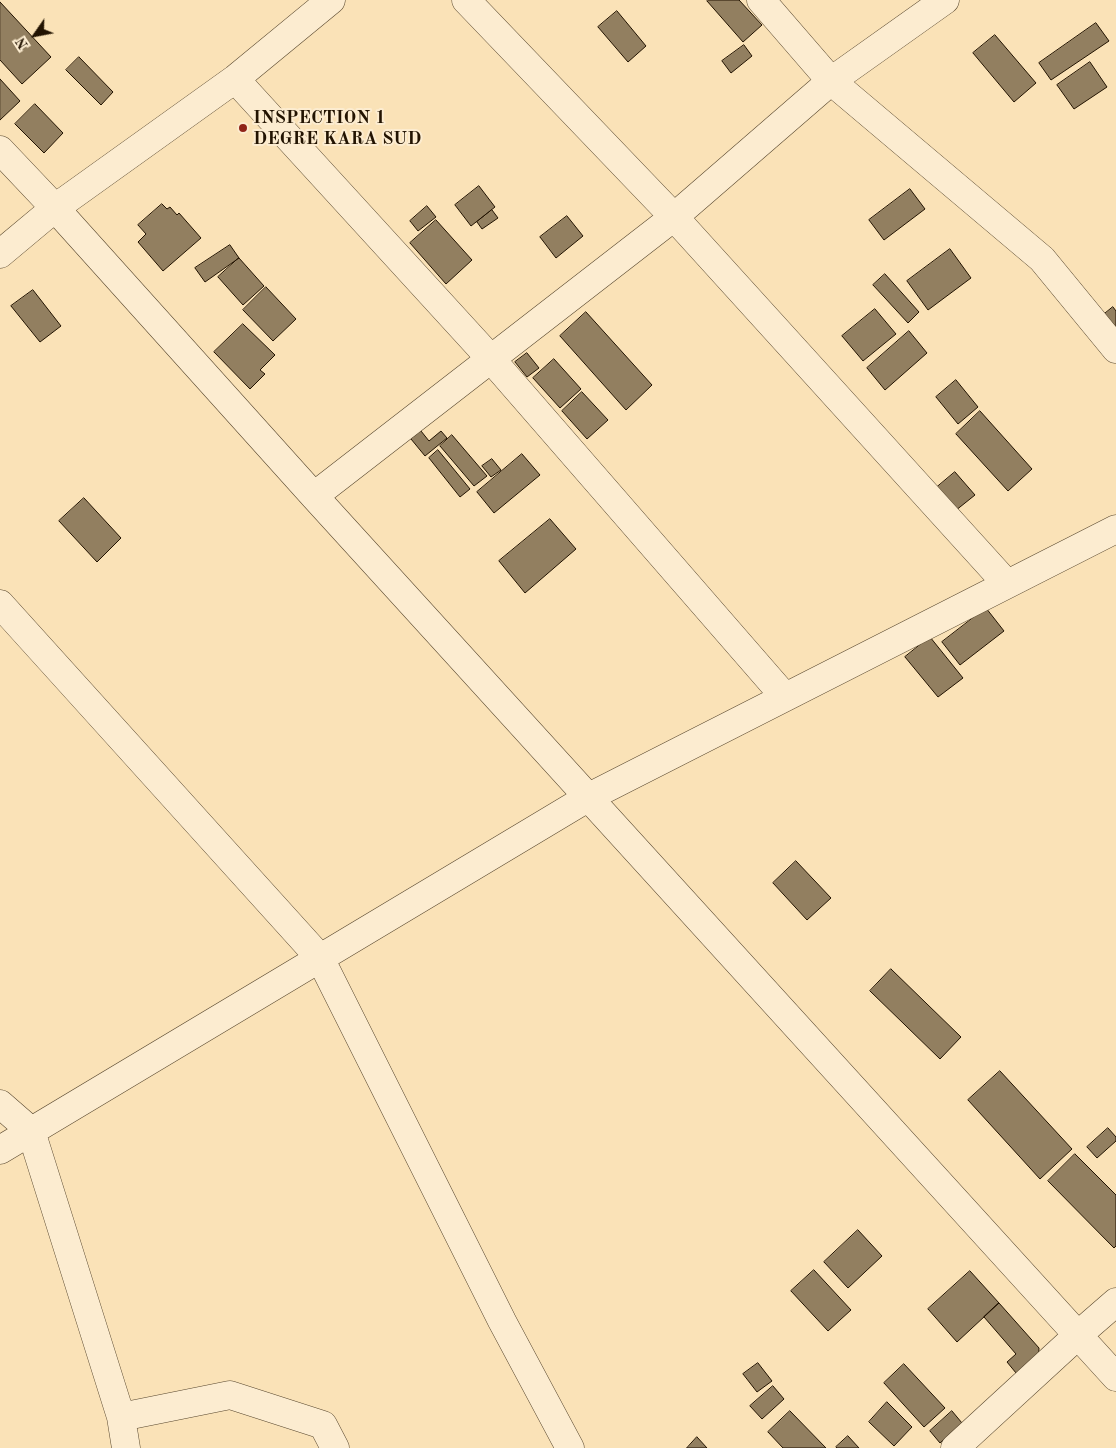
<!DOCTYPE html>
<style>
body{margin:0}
#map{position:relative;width:1116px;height:1448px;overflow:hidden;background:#fae2b7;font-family:"Old Standard TT",serif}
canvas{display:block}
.north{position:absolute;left:10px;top:10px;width:50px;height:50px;-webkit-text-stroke:4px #fcecd0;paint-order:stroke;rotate:237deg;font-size:14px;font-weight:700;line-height:20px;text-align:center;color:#221301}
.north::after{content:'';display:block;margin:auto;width:18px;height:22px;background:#221301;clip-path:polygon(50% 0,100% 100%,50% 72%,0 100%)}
</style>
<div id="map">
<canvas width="1116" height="1448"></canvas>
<div class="north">N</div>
</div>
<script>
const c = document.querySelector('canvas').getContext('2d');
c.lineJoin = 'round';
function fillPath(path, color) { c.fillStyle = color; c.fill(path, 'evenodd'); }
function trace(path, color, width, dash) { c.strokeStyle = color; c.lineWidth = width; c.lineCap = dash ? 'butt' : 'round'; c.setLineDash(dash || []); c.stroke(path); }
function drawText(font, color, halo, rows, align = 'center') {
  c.font = font + ' "Old Standard TT",serif'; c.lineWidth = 4; c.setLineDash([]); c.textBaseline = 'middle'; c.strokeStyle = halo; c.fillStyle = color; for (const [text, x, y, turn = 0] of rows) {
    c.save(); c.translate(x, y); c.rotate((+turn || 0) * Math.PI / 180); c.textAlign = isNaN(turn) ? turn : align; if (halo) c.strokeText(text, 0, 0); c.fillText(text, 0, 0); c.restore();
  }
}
const building = new Path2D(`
 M708,0H739L762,25L743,42L707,1Z
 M0,2L51,57L22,84L0,60Z
 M617,11L646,46L628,62L598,27Z
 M1096,23L1109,41L1051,80L1039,63Z
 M995,35L1036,83L1014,102L973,53Z
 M744,45L752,56L731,73L722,61Z
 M79,57L113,92L101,105L66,70Z
 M1090,62L1107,87L1074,109L1057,85Z
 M0,79L20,101L0,120Z
 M35,104L63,133L44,153L15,124Z
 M479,186L495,207L471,226L455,205Z
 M910,189L925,209L884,240L869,220Z
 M162,204L167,209L170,207L177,215L179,213L201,238L163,271L138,242L146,234L138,225Z
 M427,206L436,217L418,231L410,221Z
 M492,210L498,218L482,229L477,222Z
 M567,216L583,236L556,258L540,237Z
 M436,220L472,260L446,284L410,243Z
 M230,245L239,258L205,282L195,268Z
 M950,249L971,278L928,310L907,281Z
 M239,258L264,286L243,305L218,277Z
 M885,274L919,312L908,323L873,285Z
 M266,287L296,319L273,341L243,310Z
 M33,290L61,326L40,342L11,306Z
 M1113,307L1116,311V334L1102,316Z
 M875,309L896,334L863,361L842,336Z
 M586,312L652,385L626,410L560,336Z
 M243,324L275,355L260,370L265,374L250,389L214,352Z
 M909,331L927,353L885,390L867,368Z
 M527,353L539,368L527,377L515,362Z
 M554,359L581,389L560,408L533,378Z
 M956,380L978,407L958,424L936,397Z
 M582,392L608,420L587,439L562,411Z
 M980,411L1032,469L1008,491L956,434Z
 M421,431L429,441L441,431L447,438L425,456L411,439Z
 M452,435L487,476L474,486L440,446Z
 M438,450L470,489L460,497L429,458Z
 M522,454L540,475L494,513L477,492Z
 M492,459L501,470L491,477L482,466Z
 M955,472L975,495L955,511L936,488Z
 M84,498L121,538L97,562L59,521Z
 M550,519L576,549L525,593L499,561Z
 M986,608L1004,631L960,665L942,642Z
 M930,637L963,678L938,697L905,657Z
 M796,861L831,898L807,920L773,883Z
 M891,969L961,1037L940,1059L870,991Z
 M1000,1071L1072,1149L1040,1179L968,1100Z
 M1108,1128L1116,1137V1141L1097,1158L1087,1147Z
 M1075,1154L1116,1195V1246L1114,1248L1048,1181Z
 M858,1230L882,1256L848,1288L824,1262Z
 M814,1270L851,1310L828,1331L791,1291Z
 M970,1271L999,1303L957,1342L928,1309Z
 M999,1303L1039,1348L1038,1365L1021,1379L1007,1362L1016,1354L984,1317Z
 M758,1363L772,1381L757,1392L743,1374Z
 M904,1364L945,1408L924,1427L884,1383Z
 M773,1386L784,1399L762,1419L750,1406Z
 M887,1402L912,1427L894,1446L869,1422Z
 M790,1411L826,1448H783L768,1432Z
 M952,1411L962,1423L940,1443L930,1431Z
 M848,1436L859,1448H837L836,1447Z
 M697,1437L707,1448H687Z`);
const street = new Path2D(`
 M466,0L674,217L1007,584
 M761,0L831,81L1042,259L1116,349
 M235,79L491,359L785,697
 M0,150L55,208L314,496L1116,1377
 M0,254L55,208L235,79L331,0
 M314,496L674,217L831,81L945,0
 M0,604L320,958L502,1321L570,1448
 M0,1104L31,1131L121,1417L126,1448
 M0,1150L589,797L1116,529
 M121,1417L230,1395L323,1425L335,1448
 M955,1448L1078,1335L1116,1302`);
const markers = [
 [243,128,5,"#8f2418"]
];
const poiNames = [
 ["INSPECTION 1",253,118],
 ["DEGRE KARA SUD",253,139]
];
fillPath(building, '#927f60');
trace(building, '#221301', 1);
trace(street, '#58472e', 29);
trace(street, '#fcecd0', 28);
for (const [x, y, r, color] of markers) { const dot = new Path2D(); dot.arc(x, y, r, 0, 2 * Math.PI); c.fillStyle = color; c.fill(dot); trace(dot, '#fcecd0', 2); }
drawText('bold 18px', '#221301', '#fcecd0', poiNames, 'left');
</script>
